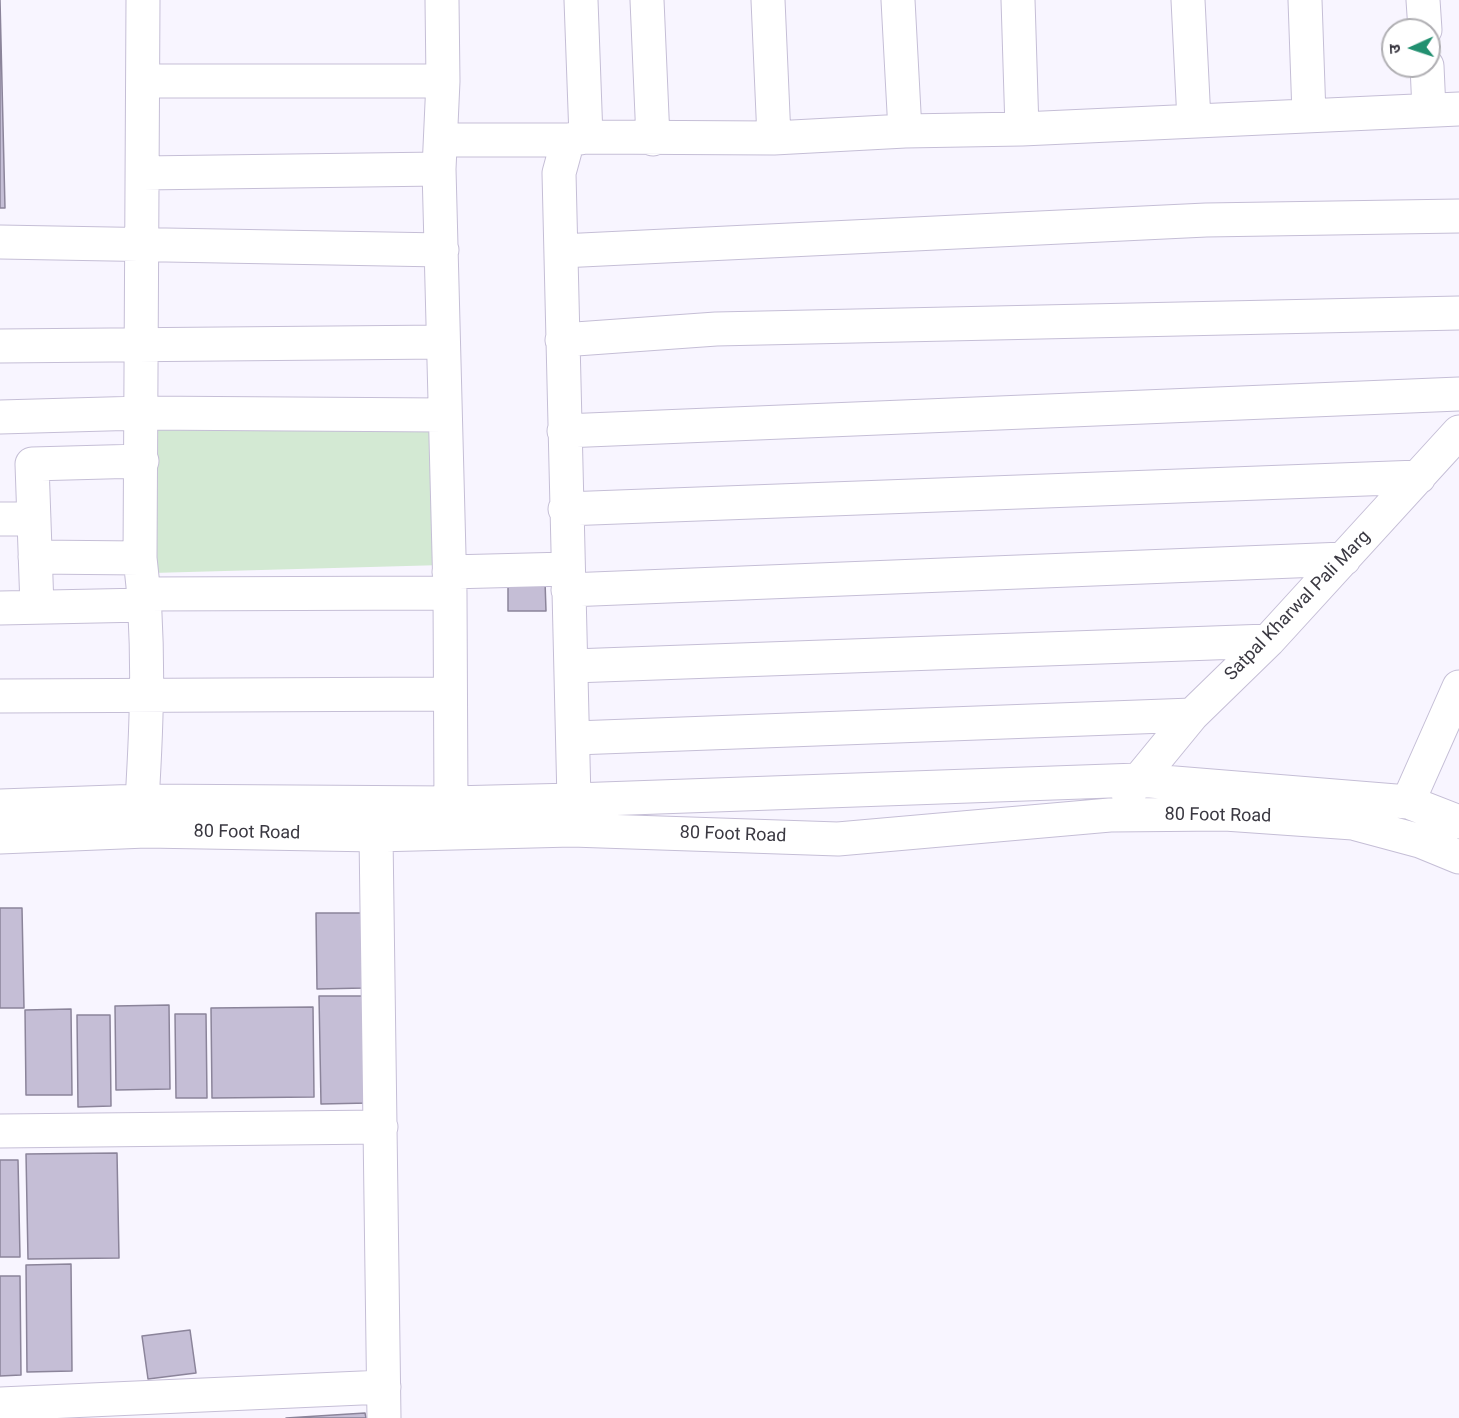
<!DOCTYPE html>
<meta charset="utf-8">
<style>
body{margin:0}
#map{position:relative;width:1459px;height:1418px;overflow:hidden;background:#f8f5ff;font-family:Roboto,"Noto Sans Devanagari",sans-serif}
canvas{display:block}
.north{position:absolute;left:1381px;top:18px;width:60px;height:60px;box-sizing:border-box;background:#fff;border:2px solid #b0afb3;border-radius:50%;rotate:267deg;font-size:16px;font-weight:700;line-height:24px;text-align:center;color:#3a3841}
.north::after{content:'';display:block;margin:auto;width:21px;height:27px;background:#229070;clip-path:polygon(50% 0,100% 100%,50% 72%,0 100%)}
</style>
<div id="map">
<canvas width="1459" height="1418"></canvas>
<div class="north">उ</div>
</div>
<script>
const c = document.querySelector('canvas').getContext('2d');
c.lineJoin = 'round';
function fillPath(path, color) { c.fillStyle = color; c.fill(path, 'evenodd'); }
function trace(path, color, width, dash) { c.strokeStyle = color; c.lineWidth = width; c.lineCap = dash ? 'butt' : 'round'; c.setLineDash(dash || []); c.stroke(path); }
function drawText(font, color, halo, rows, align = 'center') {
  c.font = font + ' Roboto,sans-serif'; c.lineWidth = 4.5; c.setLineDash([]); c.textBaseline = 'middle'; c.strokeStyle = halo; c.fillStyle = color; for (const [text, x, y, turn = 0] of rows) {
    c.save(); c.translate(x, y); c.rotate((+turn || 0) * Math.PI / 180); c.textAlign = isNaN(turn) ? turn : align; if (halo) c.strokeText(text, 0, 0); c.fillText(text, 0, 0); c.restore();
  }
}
const green = new Path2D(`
 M442,426L443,565L152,573L151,427Z`);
const building = new Path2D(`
 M0,0L5,208H0Z
 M508,581H545L546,611H508Z
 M0,908H22L24,1008H0Z
 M316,913H364V988L317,989Z
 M319,996H367L369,1103L321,1104Z
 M169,1005L170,1089L116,1090L115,1006Z
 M313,1007L314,1097L212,1098L211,1008Z
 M71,1009L72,1095H26L25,1010Z
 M175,1014H206L207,1098H176Z
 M77,1015H110L111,1106L78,1107Z
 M117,1153L119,1258L28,1259L26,1154Z
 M0,1160H18L20,1257H0Z
 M71,1264L72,1371L27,1372L26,1265Z
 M0,1276H20L21,1375L0,1376Z
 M190,1330L196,1373L148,1379L142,1336Z
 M365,1413L366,1418H286Z`);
const minor = new Path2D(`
 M442,0L443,81L439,169L450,593L451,803
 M581,0L586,137
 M647,0L653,139
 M768,0L774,138
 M898,0L905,131
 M1018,0L1022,129
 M1188,0L1194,121
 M1305,0L1309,115
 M1423,0L1425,30
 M1427,66L1429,110
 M143,81H443
 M441,140H568
 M143,173L439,169
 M0,242L442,250
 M561,251L1206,220L1459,216
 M562,340L716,329L1459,313
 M0,346L443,342
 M0,417L142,413L443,415
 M564,431L1459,394
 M565,509L1419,477
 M0,519H34
 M35,557L140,558
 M449,572L568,569
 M568,590L1344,559
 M144,594L450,593
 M37,607L32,464L142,461
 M0,608L145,605
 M573,666L1268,641
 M0,696L450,694
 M575,738L1192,715
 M1128,793L1192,715L1268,641L1459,432
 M574,800L559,173L568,140L586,137L774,138L905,131L1022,129L1459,109
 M142,801C147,720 150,638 140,558L143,0
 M1408,802L1459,687
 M0,806L142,801L451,803L574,800L1138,780L1408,802L1459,822
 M376,835L384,1418
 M0,837L146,831L376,835L572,830L838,839L1110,815L1225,814L1353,823L1420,841L1459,857
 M0,1131L381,1127
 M0,1404L384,1387`);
const streetNames = [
 ["Satpal Kharwal Pali Marg",1298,606,-46],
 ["80 Foot Road",1218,816,1],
 ["80 Foot Road",247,833,1],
 ["80 Foot Road",733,835,2]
];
fillPath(green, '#d3e9d3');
fillPath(building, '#c5bed6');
trace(building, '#8b849a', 1.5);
trace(minor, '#c5bed6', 35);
trace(minor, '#fff', 33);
drawText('18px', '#3a3841', '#fff', streetNames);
</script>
